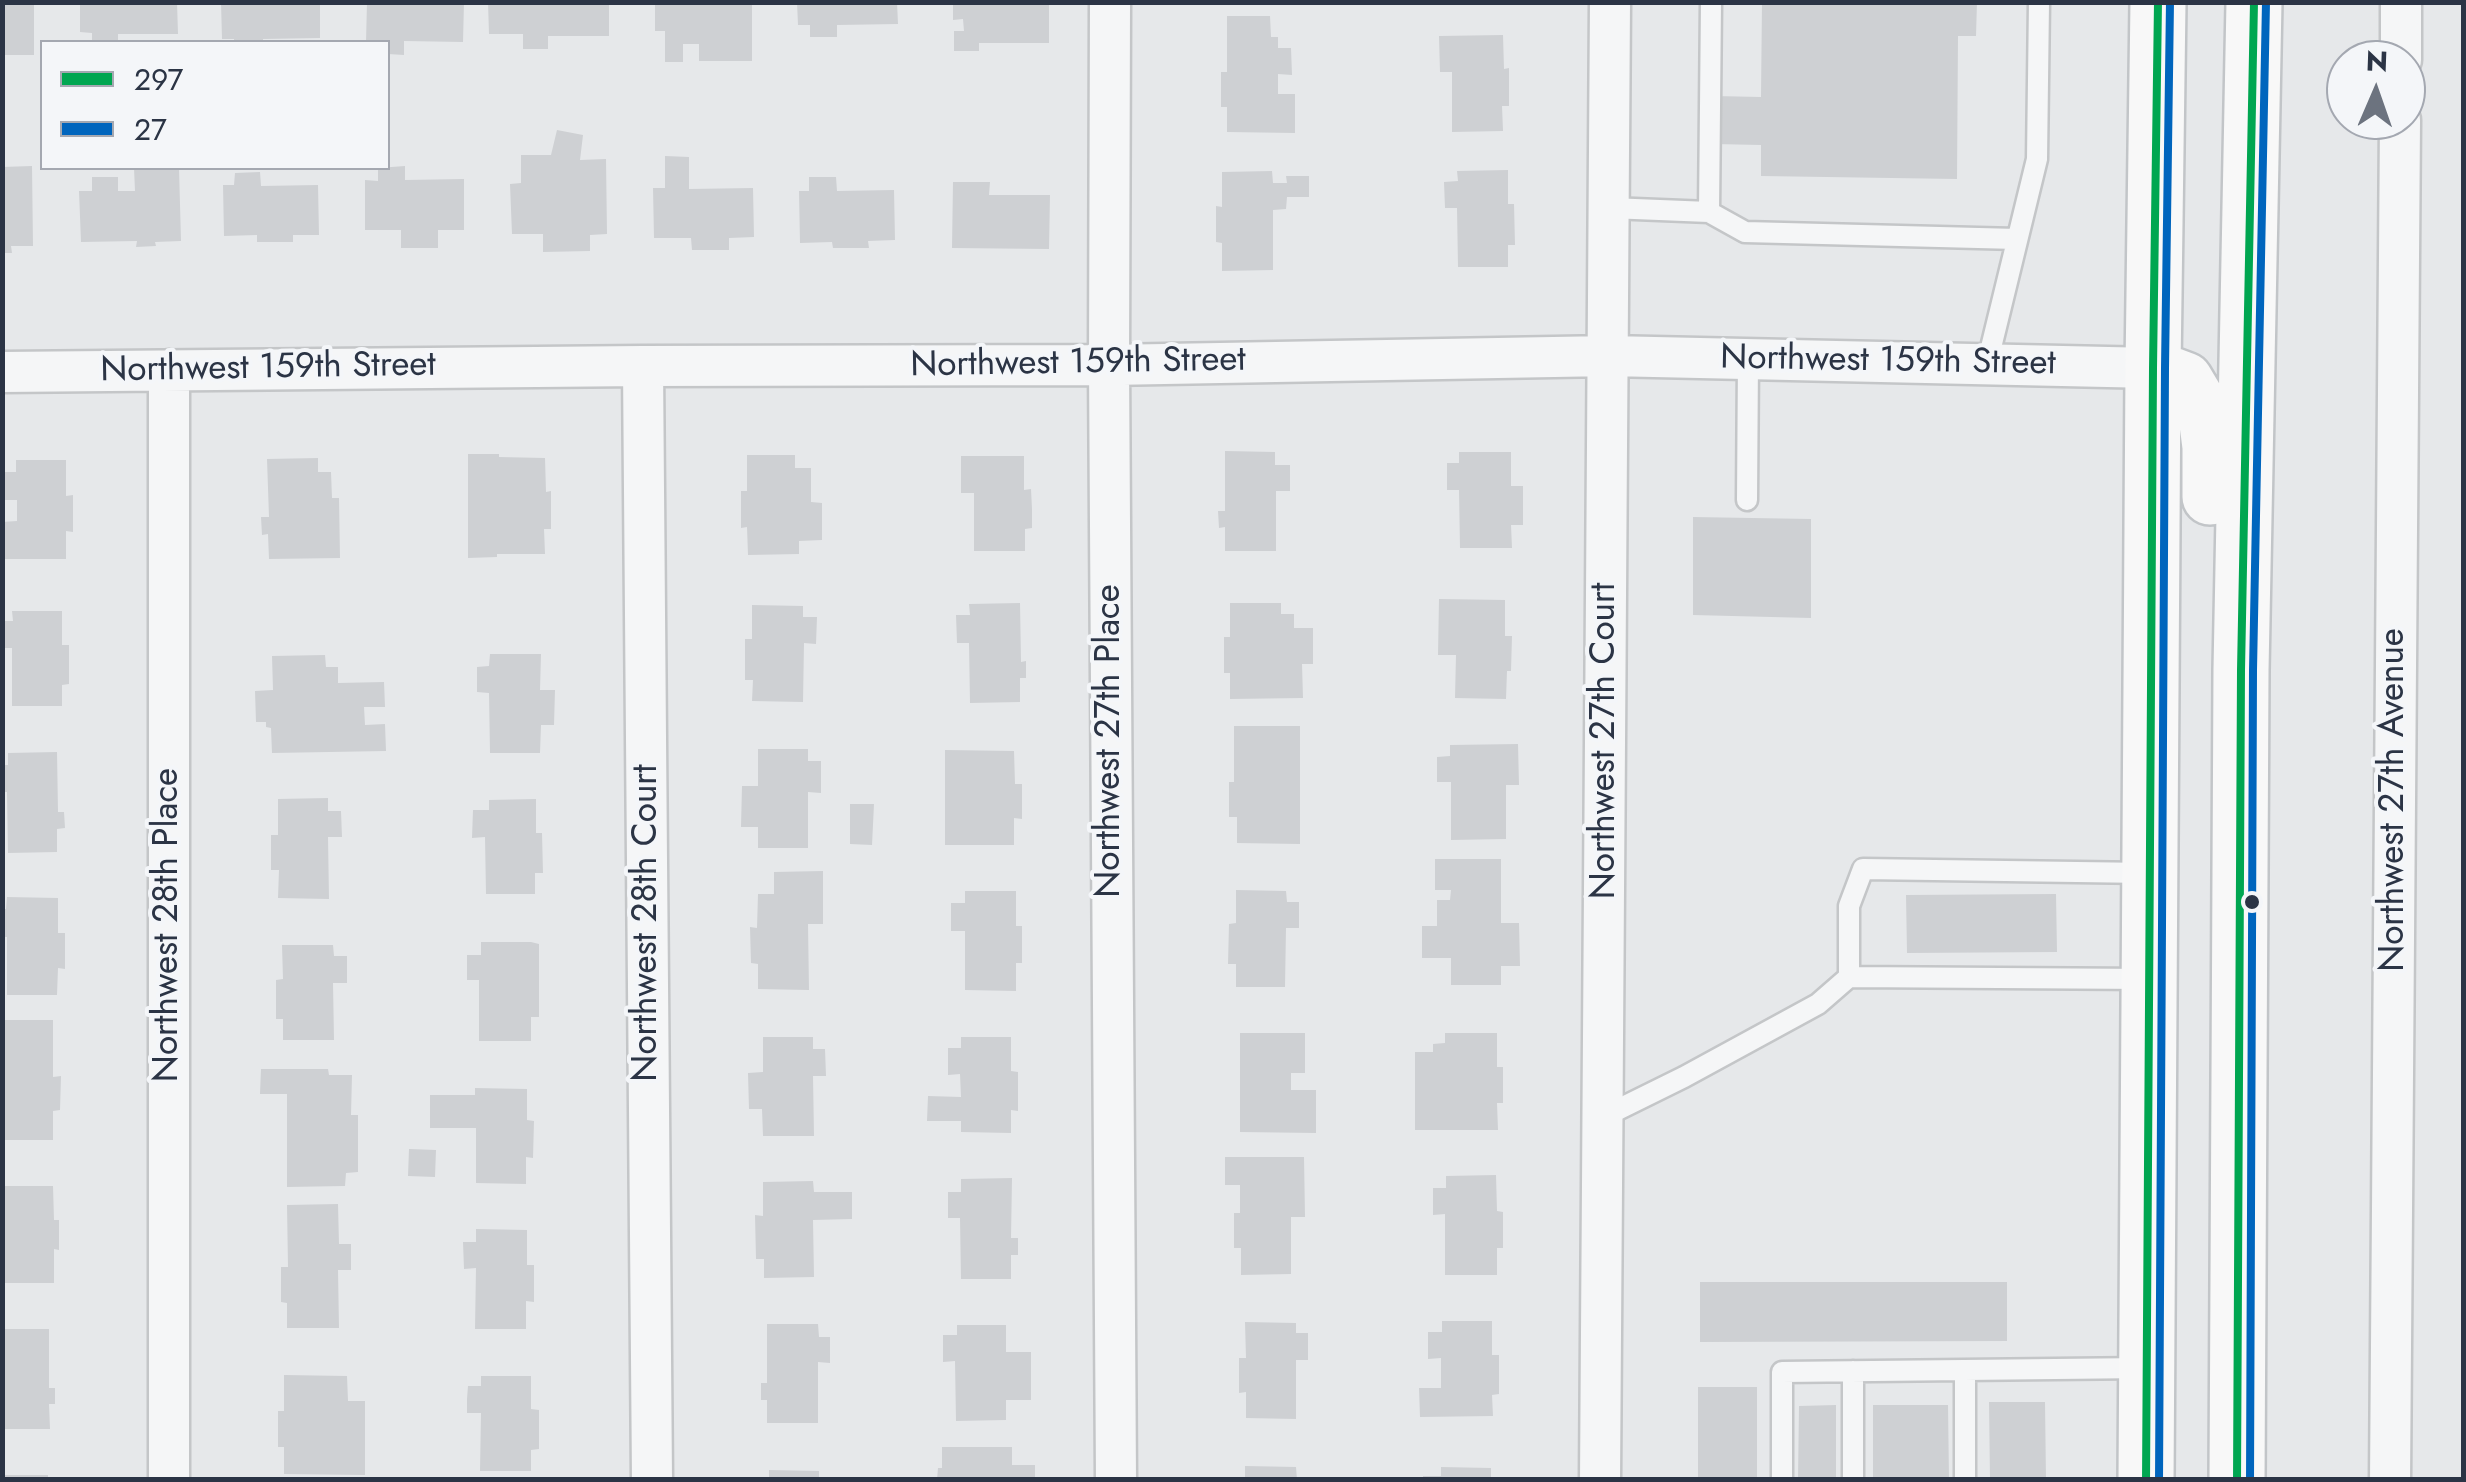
<!DOCTYPE html>
<style>
body{margin:0}
#map{position:relative;width:2466px;height:1482px;overflow:hidden;background:#e6e8ea;font-family:Jost,sans-serif}
canvas{display:block}
.frame{position:absolute;inset:0;border:5px solid #2b3445;pointer-events:none}
.legend{position:absolute;left:40px;top:40px;width:350px;height:130px;box-sizing:border-box;background:#f4f6f9;border:2px solid #a4a8b1;margin:0;padding:12px 18px;list-style:none;font-size:30px;color:#2b3445}
.legend li{display:flex;align-items:center;gap:20px;height:50px}
.legend b{width:50px;border:2px solid #a4a8b1}
.north{position:absolute;left:2326px;top:40px;width:100px;height:100px;box-sizing:border-box;background:#f4f6f9;border:2px solid #a4a8b1;border-radius:50%;rotate:2deg;font-size:28px;font-weight:700;line-height:40px;text-align:center;color:#2b3445}
.north::after{content:'';display:block;margin:auto;width:35px;height:45px;background:#6c737f;clip-path:polygon(50% 0,100% 100%,50% 72%,0 100%)}
</style>
<div id="map">
<canvas width="2466" height="1482"></canvas>
<div class="frame"></div>
<ul class="legend">
<li><b style="height:12px;background:#00a651"></b>297</li>
<li><b style="height:12px;background:#0065bd"></b>27</li>
</ul>
<div class="north">N</div>
</div>
<script>
const c = document.querySelector('canvas').getContext('2d');
c.lineJoin = 'round';
function fillPath(path, color) { c.fillStyle = color; c.fill(path, 'evenodd'); }
function trace(path, color, width, dash) { c.strokeStyle = color; c.lineWidth = width; c.lineCap = dash ? 'butt' : 'round'; c.setLineDash(dash || []); c.stroke(path); }
function drawText(font, color, halo, rows, align = 'center') {
  c.font = font + ' Jost,sans-serif'; c.lineWidth = 8; c.setLineDash([]); c.textBaseline = 'middle'; c.strokeStyle = halo; c.fillStyle = color; for (const [text, x, y, turn = 0] of rows) {
    c.save(); c.translate(x, y); c.rotate((+turn || 0) * Math.PI / 180); c.textAlign = isNaN(turn) ? turn : align; if (halo) c.strokeText(text, 0, 0); c.fillText(text, 0, 0); c.restore();
  }
}
const building = new Path2D(`
 M2,2H34V55H2Z
 M80,2H177L178,34H118V42H92V33L80,32Z
 M221,2H320V38L263,39V42H234V39H222Z
 M367,2H464L463,42L404,41V55L388,54V42H366Z
 M488,2H609V36H548V49H523V34H489Z
 M655,2H752V61H699V44H683V62H665V31H655Z
 M797,2H897L898,24L837,25V37H810V25H798Z
 M953,2H1049V43H979V51H954V31H964L963,19L953,20Z
 M1762,2H1977L1976,36H1958L1957,179L1761,176V145L1714,144V96L1761,97Z
 M1227,16H1270L1271,37H1278V48H1291L1292,75L1278,74V94H1295V133L1227,132V107H1221V72H1227Z
 M1503,35L1504,69L1509,68V106H1502L1503,131L1452,132V72H1440L1439,36Z
 M557,130L583,135L580,160L606,159L607,234L590,235V251L543,252V234H512L510,184L521,183V155H551Z
 M665,156L689,157V189L753,188L754,237L729,238V250H692L691,238H654L653,188H665Z
 M32,166L33,246H11L12,253H2V167Z
 M405,166V180L464,179V230H438V248H401V230H365V180L378,181V168Z
 M134,168H179L181,241L155,242L156,246L136,247L137,241L81,242L79,191H92V177H118V191H135Z
 M1508,170V204H1514L1515,245H1508V267H1458L1457,208H1445L1444,182L1458,181L1457,171Z
 M1272,171L1273,183H1287L1286,176H1309V197H1287L1286,209L1273,210V270L1222,271V243L1216,242V206L1222,207V172Z
 M260,172L261,186L318,185L319,235H293V242H257V235L224,236L223,185H234L235,173Z
 M809,177H836L837,191L894,190L895,240L868,241L869,248H833L832,242L800,243L799,191H809Z
 M953,182H990L989,195H1050L1049,249L952,248Z
 M1225,451L1275,452V465H1290V491H1276V551H1225V527L1219,528L1218,511H1225Z
 M1459,452H1511V486H1523V525H1511L1512,548H1460L1459,490H1447V463H1459Z
 M468,454H499V457L545,458L546,492L551,491V529H544L545,554H497V557L468,558Z
 M747,455H795V468H811V502L822,503V540L799,541V554L748,555L747,527L741,528V491H747Z
 M961,456H1024V490L1031,489L1032,509V528L1025,529V551H974V493H961Z
 M318,458V472H331L332,498H339L340,558L269,559L268,534L262,535L261,517H269L267,459Z
 M16,460H66V496L73,495V532L66,531V559H2V522L17,521V500H4V472H16Z
 M1693,517L1811,519V618L1693,615Z
 M1439,599L1505,600V636H1512L1511,671H1507L1506,699L1455,698L1456,655H1438Z
 M1020,603L1021,662L1026,661V678H1020V702L970,703L969,643H957L956,615H970L969,604Z
 M1230,603H1281V614H1294V628H1313V664H1302L1303,698L1230,699V673H1224V637H1230Z
 M752,605L803,606V617H817L816,644L804,643L803,702L752,701L753,680H745V639H752Z
 M12,611H62V645H69V684L62,685V706H12V648H2V621H13Z
 M490,654H541L540,690H555L554,725H541L540,753H490L489,693L477,692V667L489,666Z
 M325,655L326,667H338V683L384,682L385,707H364L365,725L385,724L386,751L272,753L271,728L266,727V722H256L255,691L273,690L272,656Z
 M1234,726H1300V844L1237,843V817H1229V782H1234Z
 M1518,744L1519,785H1506V839L1451,840V782H1437V757L1450,756V745Z
 M758,749H808V761H821V793L808,792V848H758V827H741L742,786H758Z
 M945,750L1014,751L1015,784H1022V819L1014,818V845H945Z
 M57,752L58,812H64L65,828L57,829V852L8,853L7,792H2V765H8V753Z
 M328,798V811H341L342,837H328L329,899L278,898L279,870H271V835H278V799Z
 M536,799V833H542L543,873H535V894H486L485,837L472,838L473,810H489V800Z
 M850,804H874L872,845L850,844Z
 M1435,859H1501V923H1519L1520,966H1501V985H1451V958H1422V926H1437V900H1450L1451,890H1435Z
 M823,871V924H808L809,990L758,989V964L751,963L750,927L757,928L758,894H774V872Z
 M1236,890L1286,891L1287,902H1299V928H1286L1285,987H1236V964H1228L1229,924L1236,923Z
 M965,891H1016V926H1022V963H1016V991L965,990V931H951V903H965Z
 M2056,894L2057,952L1907,953L1906,895Z
 M7,897L58,898V933H65V969L58,968L57,995H7V937H2V909H6Z
 M481,942H531L539,944V1017H531V1041H479V980H467V955H481Z
 M282,945H333L334,956H347V983H333L334,1040H283V1019H276V980L283,979Z
 M2,1020H53V1077L61,1076L60,1110L53,1111V1140H3Z
 M1240,1033H1305V1073H1291V1090H1316V1133L1240,1132Z
 M1445,1033H1497V1067H1503V1103H1497L1498,1130H1415V1052H1433V1044L1445,1043Z
 M763,1037H813V1049H825L826,1076H813L814,1136H763L762,1109H749L748,1073L763,1072Z
 M961,1037H1011V1071L1018,1072V1111L1011,1110V1133L961,1132V1121H927L928,1096L961,1097L960,1074L948,1075V1048H961Z
 M261,1069H328L329,1075H352L351,1115H358V1172L346,1173L345,1186L287,1187V1094H260Z
 M475,1088L527,1089V1120L534,1121L533,1158L526,1157V1184L476,1183V1128H430V1095H475Z
 M409,1149L436,1150L435,1177L408,1176Z
 M1225,1157H1304L1305,1217H1291V1274L1241,1275V1248H1234V1213H1240V1185H1225Z
 M1496,1175L1497,1211L1503,1212V1248H1497V1275H1445V1214L1433,1215V1188H1446V1176Z
 M1012,1178L1011,1238H1018V1255H1011V1279H961L960,1218H948V1192H961V1179Z
 M813,1181L814,1192H852V1219L813,1220L814,1277L764,1278V1259H756L755,1215L763,1216V1182Z
 M2,1186H53L54,1220H59V1250L54,1249V1283H3Z
 M338,1204L339,1244H351V1270H338L339,1328H287V1303L281,1302V1267H288L287,1205Z
 M476,1229L527,1230V1265H534V1302L526,1301V1329H475L476,1268L464,1269L463,1242H476Z
 M1700,1282H2007V1341L1700,1342Z
 M1442,1321H1492V1355H1499V1394L1492,1395L1493,1416L1420,1417L1419,1388H1441V1358L1428,1359V1332H1442Z
 M1245,1322L1296,1323V1333H1308V1360H1296V1419L1246,1418V1392L1239,1393V1358H1246Z
 M767,1324H818L819,1337H830V1363L818,1362V1423H767V1400H761V1383H767Z
 M957,1325H1006V1352H1031V1400H1006V1420L956,1421L955,1361L943,1362V1335H957Z
 M2,1329H49V1388H55V1404H49L50,1429H2Z
 M284,1375L347,1376L348,1401H365V1475L284,1474V1447H278V1411H284Z
 M481,1376H531V1409L539,1410V1449L531,1450V1471H480L481,1413H467V1399L468,1386H481Z
 M1698,1387H1757V1480H1698Z
 M1989,1402H2045L2046,1480H1990Z
 M1836,1405V1480H1798L1799,1406Z
 M1873,1405H1948L1949,1480H1873Z
 M942,1447H1012V1465H1035V1480H937L938,1468H942Z
 M1245,1466L1296,1467L1297,1480H1245Z
 M1441,1467L1491,1468V1480H1423V1476H1441Z
 M769,1470L819,1471V1480H769Z
 M2,1475H48V1480H2Z`);
const service = new Path2D(`
 M1711,2L1709,212L1745,232L2017,239
 M1610,208L1709,212
 M1987,364L2037,159L2039,2
 M1747,500L1748,359
 M2148,873L1863,869L1849,906V977L2149,979
 M1603,1117L1684,1077L1818,1004L1849,977
 M1965,1370V1480
 M1782,1480V1372L2146,1368
 M1853,1480V1371`);
const minor = new Path2D(`
 M1110,2L1109,365L1116,1480
 M2401,60V2
 M643,366L652,1480
 M169,370V1480
 M2,372L643,366L1109,365L1609,356L2153,368
 M1600,1480L1610,2
 M2390,1480L2400,120`);
const primary = new Path2D(`
 M2153,368L2185,380L2206,415L2210,447V497
 M2146,1480L2153,368L2158,2
 M2237,1480L2241,670L2254,2`);
const bus1 = new Path2D(`
 M2146,1480L2153,368L2158,2
 M2237,1480L2241,670L2254,2`);
const bus2 = new Path2D(`
 M2159,1480L2165,368L2170,2
 M2250,1480L2253,670L2266,2`);
const markers = [
 [2252,902,9,"#2b3445"]
];
const streetNames = [
 ["Northwest 159th Street",1888,362,1],
 ["Northwest 159th Street",1078,364,-1],
 ["Northwest 159th Street",268,369,-1],
 ["Northwest 27th Place",1111,741,-90],
 ["Northwest 27th Court",1606,741,-90],
 ["Northwest 27th Avenue",2395,800,-90],
 ["Northwest 28th Court",648,923,-90],
 ["Northwest 28th Place",169,925,-90]
];
fillPath(building, '#ced0d3');
trace(service, '#c4c6c8', 25);
trace(minor, '#c4c6c8', 45);
trace(primary, '#c2c5c8', 60);
trace(service, '#f5f6f7', 20);
trace(minor, '#f5f6f7', 40);
trace(primary, '#f8f8f8', 55);
trace(bus1, '#00a651', 8);
trace(bus2, '#0065bd', 8);
for (const [x, y, r, color] of markers) { const dot = new Path2D(); dot.arc(x, y, r, 0, 2 * Math.PI); c.fillStyle = color; c.fill(dot); trace(dot, '#f4f6f9', 4); }
drawText('35px', '#2b3445', '#f4f6f9', streetNames);
</script>
